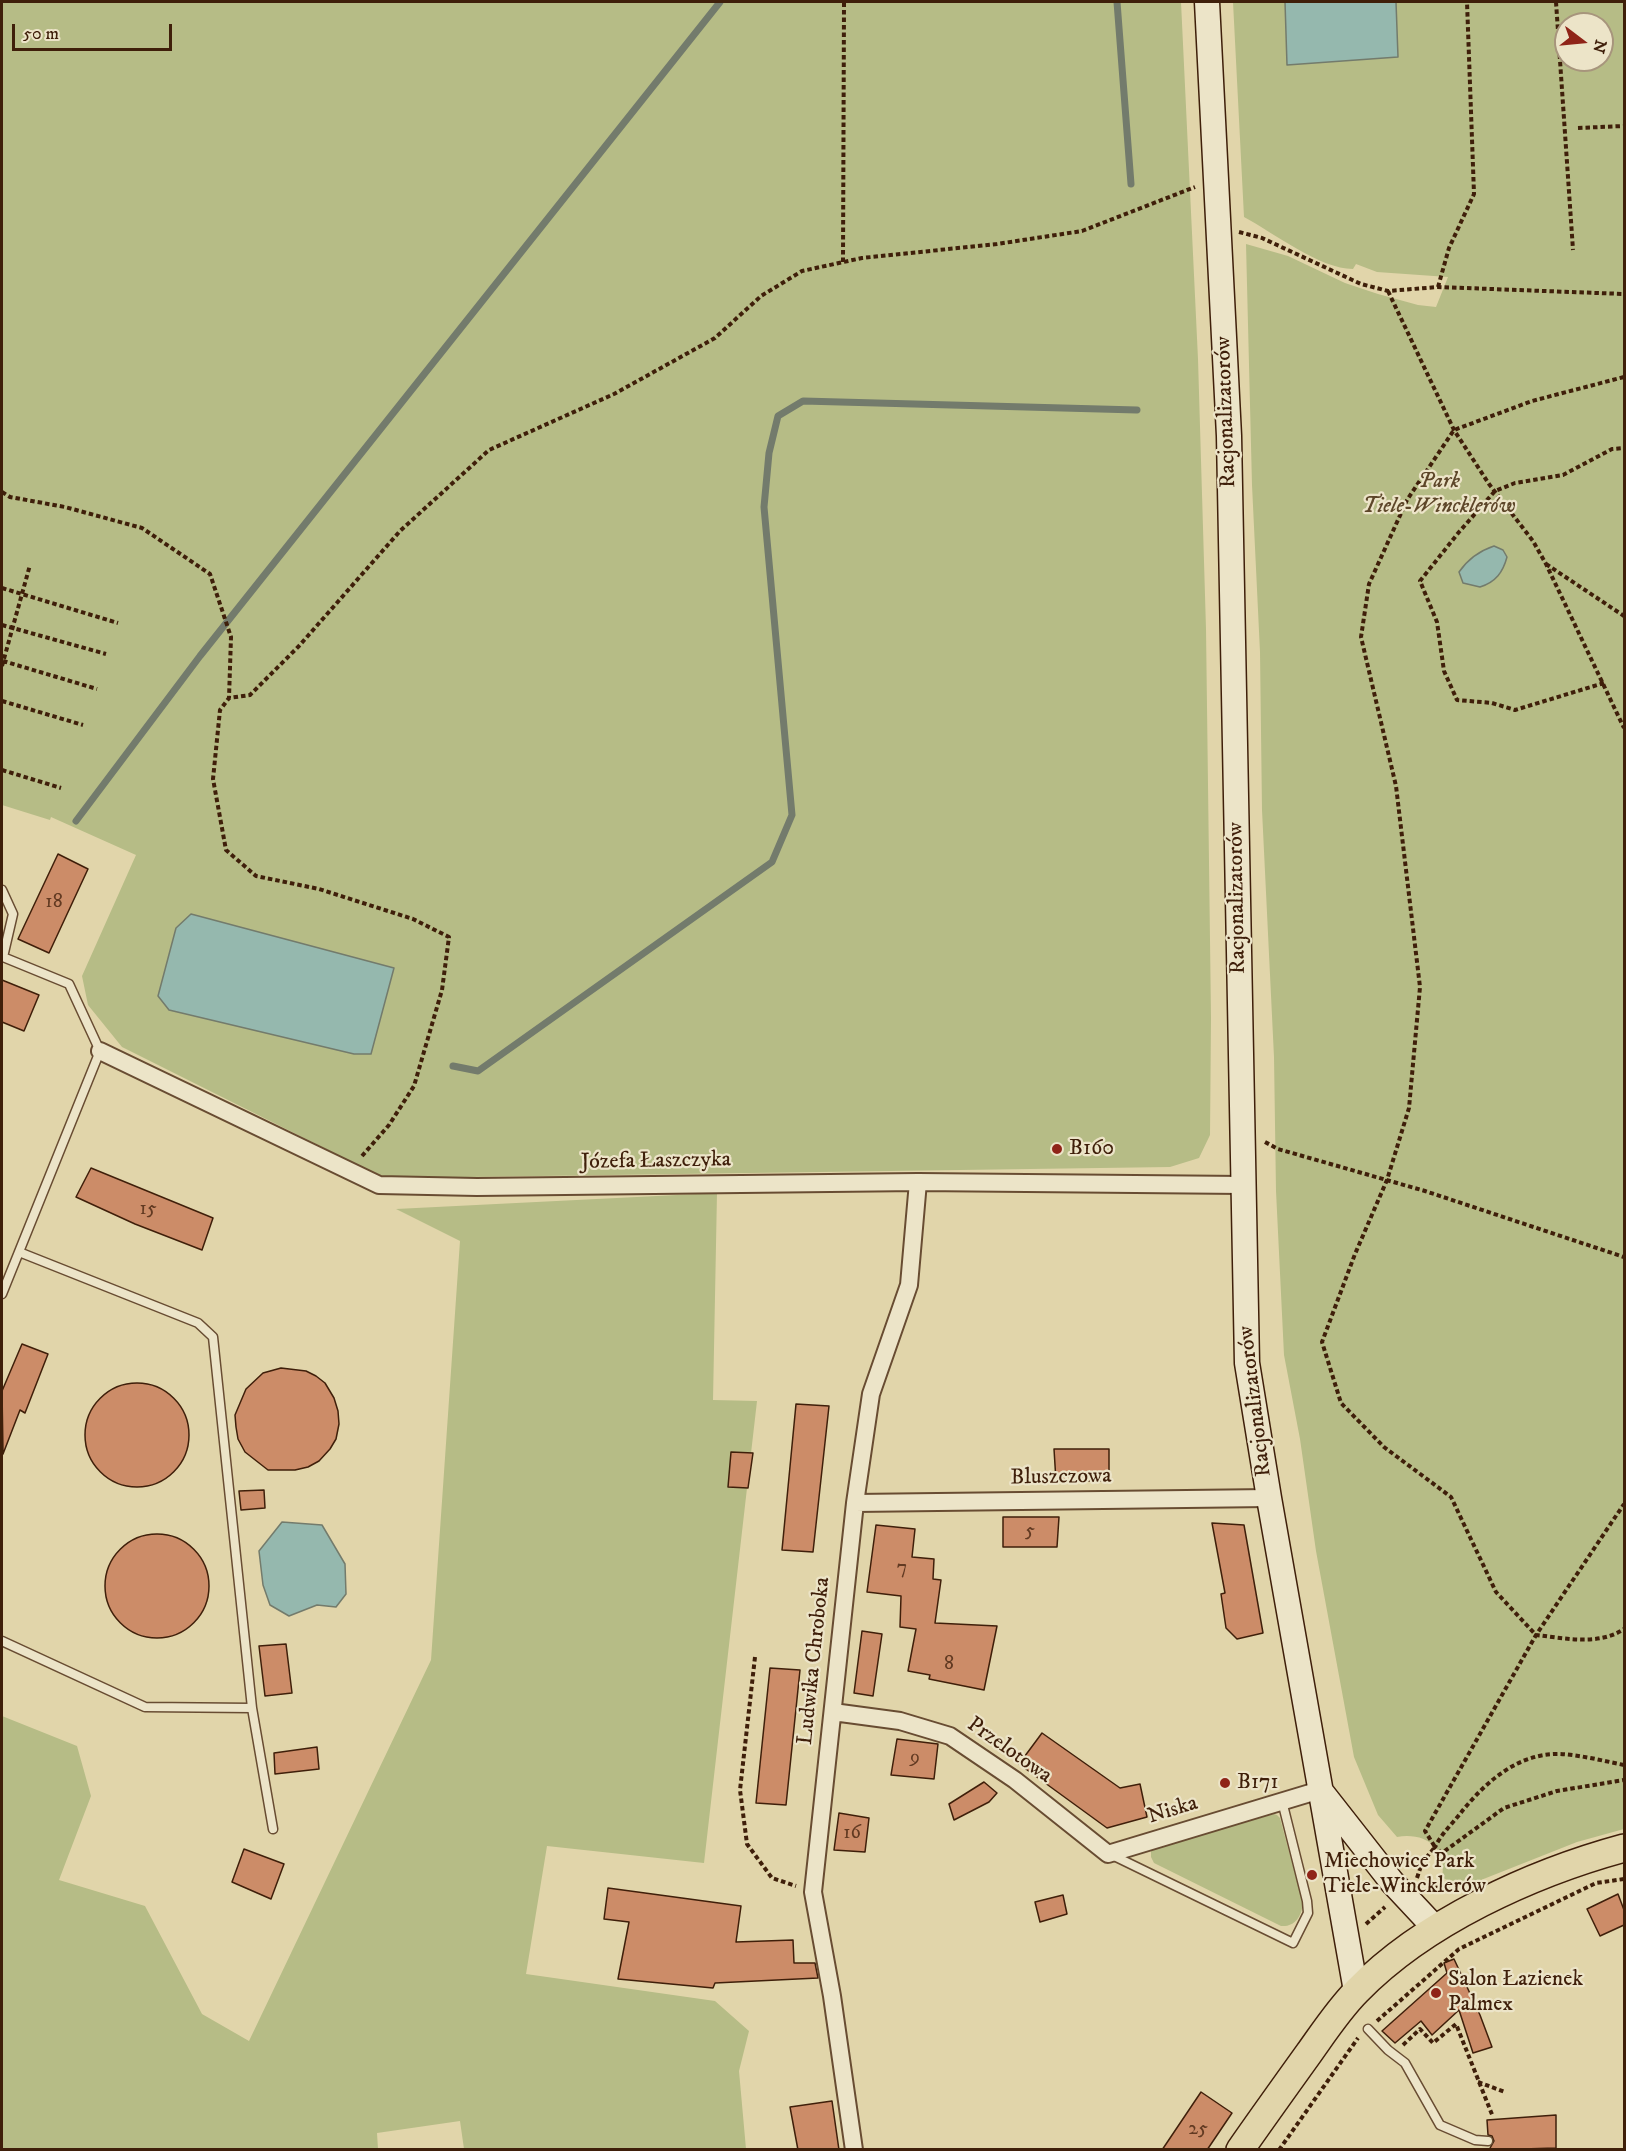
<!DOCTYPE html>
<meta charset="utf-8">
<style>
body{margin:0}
#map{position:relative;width:1626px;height:2151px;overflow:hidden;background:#e1d5aa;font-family:"IM FELL DW Pica",serif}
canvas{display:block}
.frame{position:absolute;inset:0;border:3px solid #3f1f0a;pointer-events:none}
.north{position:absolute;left:1554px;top:12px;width:60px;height:60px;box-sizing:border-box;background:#ece4c8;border:2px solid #a7957c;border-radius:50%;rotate:106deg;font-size:16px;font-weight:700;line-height:24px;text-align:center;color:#3f1f0a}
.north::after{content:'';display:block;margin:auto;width:21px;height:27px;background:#8f2418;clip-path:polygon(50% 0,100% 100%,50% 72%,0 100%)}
.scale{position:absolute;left:12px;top:24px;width:160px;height:27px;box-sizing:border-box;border:3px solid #3f1f0a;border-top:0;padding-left:8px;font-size:18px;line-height:21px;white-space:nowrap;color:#3f1f0a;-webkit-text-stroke:4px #ece4c8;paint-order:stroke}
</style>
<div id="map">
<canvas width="1626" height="2151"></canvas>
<div class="frame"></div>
<div class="north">N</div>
<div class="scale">50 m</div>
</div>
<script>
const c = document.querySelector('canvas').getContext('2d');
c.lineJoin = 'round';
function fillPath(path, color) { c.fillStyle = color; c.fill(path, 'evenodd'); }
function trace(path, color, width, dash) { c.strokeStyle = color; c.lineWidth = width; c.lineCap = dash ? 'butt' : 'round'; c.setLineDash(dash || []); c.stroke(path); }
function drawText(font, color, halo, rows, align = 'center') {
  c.font = font + ' "IM FELL DW Pica",serif'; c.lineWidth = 4.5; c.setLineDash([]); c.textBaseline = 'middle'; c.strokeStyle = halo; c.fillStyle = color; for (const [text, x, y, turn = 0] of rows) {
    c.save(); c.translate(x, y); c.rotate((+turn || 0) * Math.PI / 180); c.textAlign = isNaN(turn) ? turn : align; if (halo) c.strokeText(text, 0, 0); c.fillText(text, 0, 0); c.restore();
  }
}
const green = new Path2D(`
 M2,2H1181L1198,359L1206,629L1211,1018L1210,1135L1199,1158L1170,1167L399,1178L378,1175L122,1047L88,1005L82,976L136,855L51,817L50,820L2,805Z
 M1233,2H1624V1829L1577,1842L1481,1880C1467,1883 1455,1883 1442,1878C1448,1848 1425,1832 1397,1837L1378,1815L1354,1757L1316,1551L1300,1439L1284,1355L1276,1191L1274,1057L1262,810L1260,652L1252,485L1246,244L1288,256L1345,283L1378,294L1418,305L1436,307L1448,277L1377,272L1356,264L1353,269C1320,269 1274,233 1244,217ZM1566,24H1602V60H1566Z
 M717,1193L713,1400L757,1401L704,1863L547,1846L526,1974L715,2001L749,2031L739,2071L746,2149H464L460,2121L377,2133L378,2149H2V1716L77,1746L91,1796L59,1880L145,1906L202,2014L249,2041L431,1660L460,1241L396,1209Z
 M1274,1814L1277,1815L1280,1818L1303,1904C1301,1917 1295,1927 1281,1926L1154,1863L1151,1857V1851L1153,1848Z`);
const water = new Path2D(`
 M1285,2H1396L1398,57L1287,65Z
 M1494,546L1503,550L1507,557C1503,572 1496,582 1480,587L1463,583L1459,572C1468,559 1479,551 1494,546Z
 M191,914L394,968L371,1054H354L169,1010L158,996L176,928Z
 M282,1522L322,1525L345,1564L346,1594L336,1607L317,1605L289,1616L270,1605L263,1585L259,1551Z`);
const stream = new Path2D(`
 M1117,2L1131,184
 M76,821L200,656L720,2
 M453,1066L478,1071L772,862L792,815L764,507L769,453L778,416L803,401L1137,410`);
const building = new Path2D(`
 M58,854L88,869L49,953L18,939Z
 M2,980L39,995L24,1031L2,1022Z
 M91,1168L213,1218L202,1250L135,1224L76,1197Z
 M22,1344L48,1354L25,1413L20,1410L3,1454L2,1391Z
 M281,1368L306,1371L316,1376L325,1383L334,1398L338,1411L339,1424L336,1439L330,1449L319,1461L308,1467L295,1470H268L245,1452L238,1439L236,1427L235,1415L246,1389L263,1373Z
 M85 1435a52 52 0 1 1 104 0a52 52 0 1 1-104 0Z
 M796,1404L829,1406L813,1552L782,1550Z
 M1054,1449H1109V1481H1056Z
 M731,1452L753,1453L748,1488L728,1487Z
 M264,1490L265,1508L241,1510L239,1491Z
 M1003,1517H1059L1057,1547H1003Z
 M1212,1523L1244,1525L1263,1633L1237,1639L1226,1628L1221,1594L1225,1593Z
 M876,1525L915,1529L912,1557L934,1559L933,1579L941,1580L935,1623L997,1626L984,1690L929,1679L930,1675L908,1671L916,1629L900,1627L901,1596L867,1592Z
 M105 1586a52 52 0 1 1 104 0a52 52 0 1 1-104 0Z
 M862,1631L882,1634L873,1696L854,1693Z
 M286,1644L292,1693L265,1696L259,1646Z
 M770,1668L800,1670L786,1805L756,1803Z
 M1042,1733L1120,1788L1140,1784L1147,1817L1107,1828L1019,1764Z
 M897,1739L938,1744L934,1779L891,1775Z
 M317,1747L319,1769L275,1774L274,1753Z
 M984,1782L997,1793L989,1802L954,1820L949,1804Z
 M839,1813L869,1818L865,1852L834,1850Z
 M244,1849L284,1864L271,1899L232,1882Z
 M608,1888L741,1906L736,1942L793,1940L794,1963H815L818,1978L715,1983L713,1988L618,1979L629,1922L604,1919Z
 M1618,1894L1624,1910V1925L1600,1936L1587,1909Z
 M1063,1895L1067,1914L1040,1922L1035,1902Z
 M1454,1959L1480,2015L1492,2047L1473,2053L1459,2010L1432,2035L1421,2021L1395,2043L1382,2031L1447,1973L1444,1963Z
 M1201,2092L1232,2113L1207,2150H1162Z
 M832,2101L839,2150H798L790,2107Z
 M1556,2115V2148L1489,2150L1494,2141L1492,2136L1488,2135L1487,2120Z`);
const path = new Path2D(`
 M1556,2L1573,250
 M1578,128L1624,126
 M1239,232L1262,238L1361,284L1388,291L1438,287L1624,294
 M843,262L844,2
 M1438,287L1449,248L1474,194L1467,2
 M1388,291L1454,430L1489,484L1533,541L1546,564L1624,728
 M1624,377L1532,401L1454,430L1407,500L1369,584L1361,637L1396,786L1420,987L1409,1108L1387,1180L1355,1254L1322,1342L1341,1403L1384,1447L1451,1497L1496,1592L1536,1635C1564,1638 1599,1646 1624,1629
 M2,492L10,497L65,507L142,528L210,574L231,637L229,698
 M1546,564L1624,616
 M2,588L118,623
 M2,625L106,654
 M3,661L97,689
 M2,666L30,565
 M1604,683L1515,710L1492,703L1457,700L1444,671L1437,622L1420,581L1459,532L1495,491L1515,483L1563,475L1612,449L1624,448
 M2,701L83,725
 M2,770L61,788
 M1265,1142L1278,1149L1425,1191L1624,1257
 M362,1156L389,1125L414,1086L442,990L449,937L413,919L319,889L256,876L226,850L213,779L220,710L229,698L250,695L299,646L400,531L489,450L614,394L715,338L761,296L802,271L862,258L997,244L1082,231L1195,187
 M755,1657L740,1790L747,1844L772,1878L796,1886
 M1624,1765C1604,1761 1581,1755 1560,1754C1519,1753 1488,1780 1463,1810C1454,1822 1441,1834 1435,1847L1442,1853L1504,1808L1557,1791L1624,1780
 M1417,1878L1422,1863L1435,1847L1425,1831L1536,1635L1624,1504
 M1426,1884L1441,1889L1453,1890
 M1366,1924L1385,1907
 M1377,2021L1459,1949L1596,1883L1624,1879
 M1403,2045L1420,2029L1433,2043L1456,2024L1493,2117
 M1478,2082L1505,2092
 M1279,2150L1358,2038`);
const lane = new Path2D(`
 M2,890L13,914L3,957L69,984L100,1051L2,1294
 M2,1641L145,1707L252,1708L213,1337L198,1323L19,1252
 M252,1708L273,1829
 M1112,1855L1293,1943L1308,1913L1307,1901L1282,1801
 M1368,2029L1388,2050L1405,2063L1440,2125L1475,2140L1488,2141`);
const street = new Path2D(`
 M100,1051L379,1185L477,1187L918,1182L1243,1185
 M855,1503L1269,1498
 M833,1712L900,1721L950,1736L1015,1780L1108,1854L1320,1790
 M854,2150L832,1996L813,1892L855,1503L871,1394L909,1285L918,1182`);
const secondary = new Path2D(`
 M1207,2L1229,436L1247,1363L1269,1498L1356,1991
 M1323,1794L1392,1882L1435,1928`);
const primary = new Path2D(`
 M1240,2150C1263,2117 1286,2085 1309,2053C1324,2032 1339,2009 1357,1991C1424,1922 1532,1873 1624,1848`);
const markers = [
 [1057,1149,6,"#8f2418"],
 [1225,1783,6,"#8f2418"],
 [1312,1875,6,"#8f2418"],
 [1436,1993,6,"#8f2418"]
];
const numberNames = [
 ["18",54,903],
 ["15",148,1210],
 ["5",1030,1532],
 ["7",902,1569],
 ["8",949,1665],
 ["9",915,1759],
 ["16",852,1834],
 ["25",1198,2130]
];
const streetNames = [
 ["Racjonalizatorów",1227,412,-92],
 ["Racjonalizatorów",1238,898,-91],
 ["Józefa Łaszczyka",656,1162,-1],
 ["Racjonalizatorów",1256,1401,-97],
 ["Bluszczowa",1061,1478,-1],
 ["Ludwika Chroboka",815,1661,-84],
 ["Przelotowa",1009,1751,35],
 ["Niska",1173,1811,-17]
];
const parkNames = [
 ["Park",1439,482],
 ["Tiele-Wincklerów",1439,507]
];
const poiNames = [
 ["B160",1069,1149],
 ["B171",1237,1783],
 ["Miechowice Park",1324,1862],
 ["Tiele-Wincklerów",1324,1887],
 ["Salon Łazienek",1448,1980],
 ["Palmex",1448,2005]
];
fillPath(green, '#b6bc86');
fillPath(water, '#95b8ae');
trace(water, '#737b6c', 1.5);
trace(stream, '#737b6c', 7);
fillPath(building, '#cc8c68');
trace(building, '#3f1f0a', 1.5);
trace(lane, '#684c32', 11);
trace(street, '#684c32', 20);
trace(secondary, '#3f1f0a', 27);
trace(primary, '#3f1f0a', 30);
trace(path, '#3f1f0a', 4, [4.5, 3]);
trace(lane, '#ece4c8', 8);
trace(street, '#ece4c8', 16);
trace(secondary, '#ece4c8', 24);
trace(primary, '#e1d5aa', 27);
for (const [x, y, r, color] of markers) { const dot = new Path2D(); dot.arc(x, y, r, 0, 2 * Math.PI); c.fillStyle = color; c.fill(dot); trace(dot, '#ece4c8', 2); }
drawText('20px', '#623a22', null, numberNames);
drawText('22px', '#3f1f0a', '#ece4c8', streetNames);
drawText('italic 22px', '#5d4629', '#ece4c8', parkNames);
drawText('22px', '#3f1f0a', '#ece4c8', poiNames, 'left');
</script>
